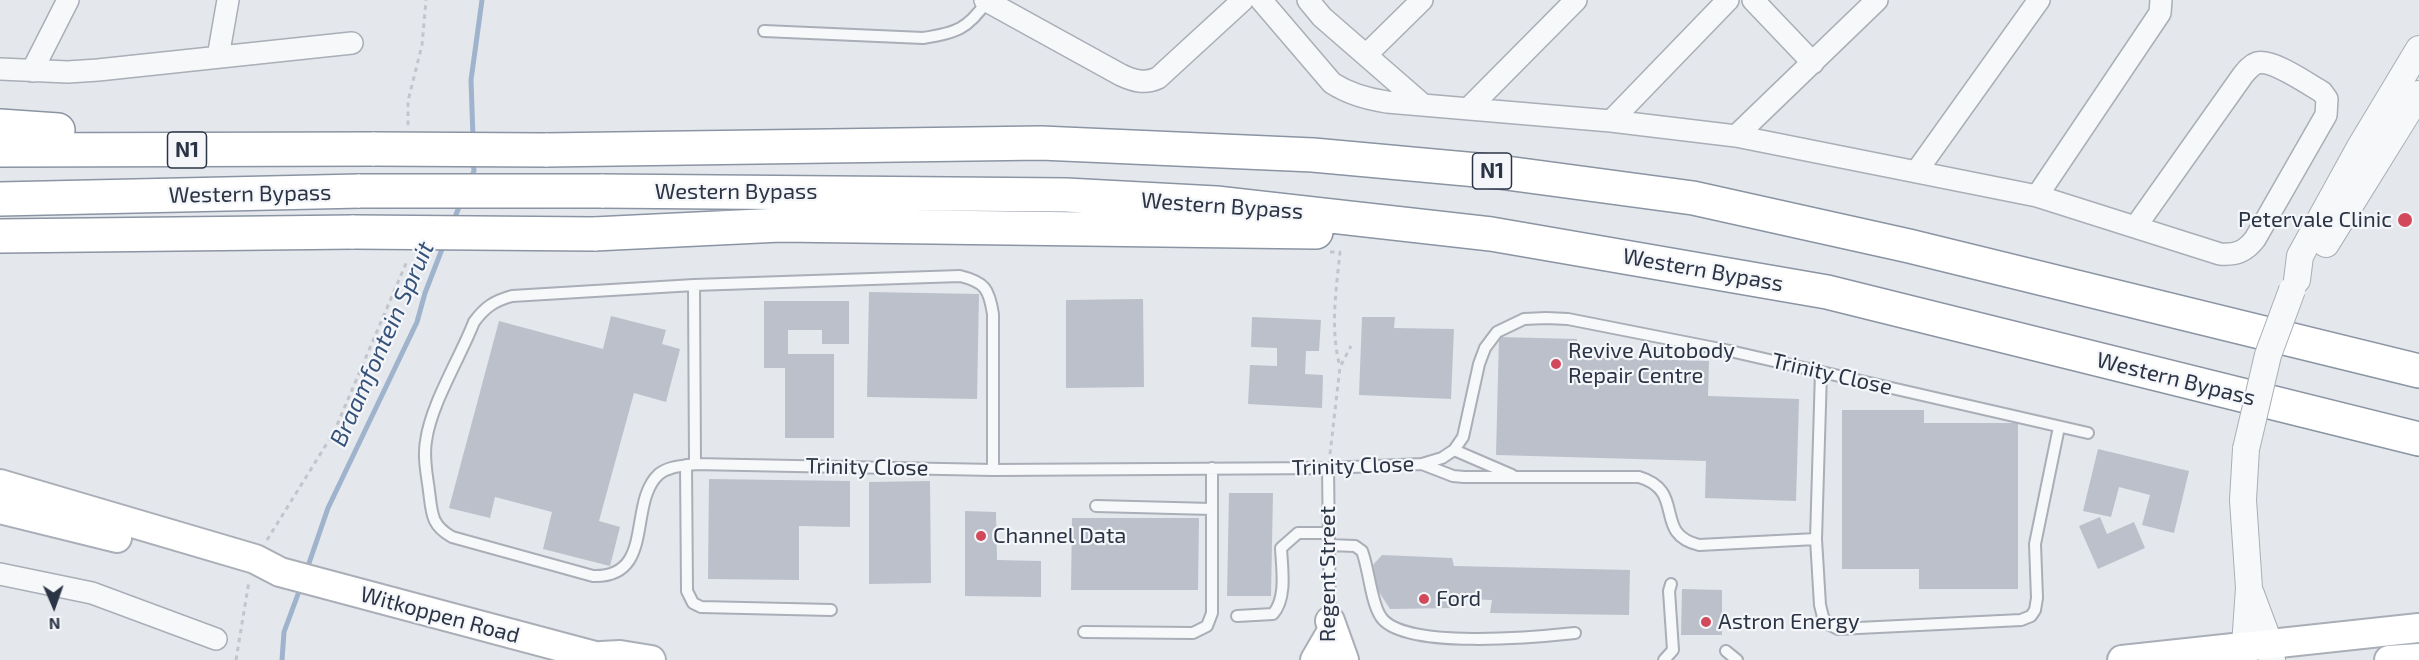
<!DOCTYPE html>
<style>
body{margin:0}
#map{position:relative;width:2419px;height:660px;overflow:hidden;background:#e4e7ec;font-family:"Exo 2",sans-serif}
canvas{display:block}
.north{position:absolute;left:24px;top:576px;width:60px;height:60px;-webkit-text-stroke:4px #f4f6f9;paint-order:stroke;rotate:178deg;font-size:16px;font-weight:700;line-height:24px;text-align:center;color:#2b3445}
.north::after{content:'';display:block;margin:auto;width:21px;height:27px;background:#2b3445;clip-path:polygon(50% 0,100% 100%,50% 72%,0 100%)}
</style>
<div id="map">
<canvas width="2419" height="660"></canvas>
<div class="north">N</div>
</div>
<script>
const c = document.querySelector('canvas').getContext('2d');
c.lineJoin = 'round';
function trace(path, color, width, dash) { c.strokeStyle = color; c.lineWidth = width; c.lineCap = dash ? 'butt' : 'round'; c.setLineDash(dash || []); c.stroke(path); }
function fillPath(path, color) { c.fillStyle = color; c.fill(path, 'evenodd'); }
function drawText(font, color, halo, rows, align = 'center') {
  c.font = font + ' "Exo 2",sans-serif'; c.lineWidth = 4.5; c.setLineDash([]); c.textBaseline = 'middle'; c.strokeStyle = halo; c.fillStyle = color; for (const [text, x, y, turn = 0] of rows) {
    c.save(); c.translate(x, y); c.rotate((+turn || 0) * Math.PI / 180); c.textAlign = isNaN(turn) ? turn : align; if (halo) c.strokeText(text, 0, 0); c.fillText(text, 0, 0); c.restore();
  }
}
const stream = new Path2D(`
 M473,138L471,80L482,0
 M470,180L474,171L473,160
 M453,222L461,202
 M307,569L328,508L417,322L425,293L444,244
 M282,660L284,632L301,586`);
const building = new Path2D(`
 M869,292L979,294L977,399L867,397Z
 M1143,299L1144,387L1066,388V300Z
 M764,301H849V344H822V330H788V354H834V438H785V368H764Z
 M611,316L666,330L662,344L680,349L666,402L634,393L599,521L620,527L610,566L543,549L552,512L495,497L490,518L449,508L499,321L603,349Z
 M1252,317L1321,320L1319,351H1306L1305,374L1323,375L1322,408L1248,404L1250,365L1277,366V348L1251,347Z
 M1362,317H1395L1394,328L1454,329L1451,399L1359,395Z
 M1499,337L1577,339L1576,357L1709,361L1708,396L1799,399L1796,501L1705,498L1706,461L1496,455Z
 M1842,410H1924V423H2018V589H1919V569H1842Z
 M2098,449L2189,471L2174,533L2142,525L2150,495L2119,487L2111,517L2083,511Z
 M709,479L850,481V527L799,526V580L708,579Z
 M930,481L931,583L869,584V482Z
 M1229,493H1273L1271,596H1227Z
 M965,511L996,512L997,560L1041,561V597L965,596Z
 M2100,517L2107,534L2134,522L2145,548L2098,569L2079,526Z
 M1072,518H1199L1198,590H1071Z
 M1382,555L1452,558L1454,566L1630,570L1629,615L1490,613L1492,600L1462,599L1452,608L1390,609L1377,589L1373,565Z
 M1682,589L1722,590V635H1681Z`);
const path = new Path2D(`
 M408,125V101L422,45L426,0
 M1330,252H1340C1336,291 1330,329 1340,367
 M1330,454L1340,367L1351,346
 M267,540L334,432L407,261
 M236,660L249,581`);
const service = new Path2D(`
 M764,31L923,38C956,33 968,29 987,1
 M694,285L695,464
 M1821,372L1816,539L1820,605L1823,617L1828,624L1838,629L2021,620L2031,616L2035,610L2037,598L2035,544L2059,427
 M1454,450L1512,475
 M1422,464L1453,476L1464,477H1639C1687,491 1652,534 1699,545L1816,539
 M686,465L687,591L693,603L701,607L831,610
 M1328,468L1330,621
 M993,470V314C989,289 985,282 960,276L694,285L512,296C494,301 485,307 474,322C460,358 431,404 426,441C423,458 427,475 429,491C432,514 431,525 452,537L593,576C656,578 627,503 659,474C669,466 683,466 695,464L993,470L1328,468L1422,464L1442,458L1454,450L1463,437L1479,364L1485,348L1497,332L1524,319L1546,318L1568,319L1730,351L2088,433
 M1096,506L1212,509
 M1329,545L1355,546L1362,551C1369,569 1371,603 1381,617C1403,650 1538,637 1575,633
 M1237,616L1273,614C1287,598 1282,569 1281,548L1298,533H1329
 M1084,632L1193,633L1207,626L1212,613V468
 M1726,651L1737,660
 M1664,660L1673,650L1669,591L1671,584`);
const minor = new Path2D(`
 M985,0L1121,75C1134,81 1145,84 1158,78L1243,0
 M1261,0L1332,83C1349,94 1367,99 1387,102L1611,121L1736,136L2037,196L2220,254C2236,255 2245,252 2255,239L2326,115L2327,99L2322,92C2308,84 2273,59 2257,63C2251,65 2247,70 2243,75L2136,226
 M1308,0L1322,17L1422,104
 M1753,0L1813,63
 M1366,55L1422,0
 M218,57L228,0
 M0,69L68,72L98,70L352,43
 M32,71L68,0
 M1468,109L1576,0
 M1611,121L1728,0
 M1736,136L1877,0
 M1916,172L2039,0
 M2037,196L2160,13L2161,0
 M0,574L92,593L216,639`);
const tertiary = new Path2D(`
 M2326,244L2419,94
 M2297,280L2300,256L2360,147L2419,49
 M2251,594L2270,645L2272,660
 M2244,660L2249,588L2243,500L2246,449`);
const secondary = new Path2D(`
 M0,484L255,559L280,572L610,660
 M0,509L117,538
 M1330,621L1344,660
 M601,656L620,655L651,660
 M1315,660L1329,636
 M2122,660L2419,628
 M2389,660L2419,658`);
const motorway = new Path2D(`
 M0,126L58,130
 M0,150L375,149
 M545,150L1041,143L1313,155L1499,172L1693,198L1909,246L2419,371
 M601,191L1066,195L1216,203L1491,234L1827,292L2419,439
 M0,199L360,191
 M594,234L780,225L1316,232
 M0,236L354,232`);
const tertiaryBridge = new Path2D(`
 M2246,449L2268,355L2292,290`);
const motorwayBridge = new Path2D(`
 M375,149L545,150
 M360,191H601
 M354,232L594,234`);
const markers = [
 [2405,220,8,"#d1495b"],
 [1556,364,6,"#d1495b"],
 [981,536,6,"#d1495b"],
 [1424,599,6,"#d1495b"],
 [1706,622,6,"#d1495b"]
];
const shields = [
 [187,150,39],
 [1492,171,39]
];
const shieldNames = [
 ["N1",187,150],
 ["N1",1492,171]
];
const streetNames = [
 ["Western Bypass",736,192],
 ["Western Bypass",250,194,-1],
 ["Western Bypass",1222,206,4],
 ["Western Bypass",1703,270,10],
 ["Trinity Close",1832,374,13],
 ["Western Bypass",2176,379,14],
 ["Trinity Close",1353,466,-2],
 ["Trinity Close",867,467,1],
 ["Regent Street",1328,574,-90],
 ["Witkoppen Road",440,615,15]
];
const poiNames = [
 ["Petervale Clinic",2392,220,"right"],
 ["Revive Autobody",1568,351],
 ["Repair Centre",1568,376],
 ["Channel Data",993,536],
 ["Ford",1436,599],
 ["Astron Energy",1718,622]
];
const waterNames = [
 ["Braamfontein Spruit",382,344,-66]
];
trace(stream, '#9fb4cc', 5);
fillPath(building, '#bbc0ca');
trace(service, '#a9aeb7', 14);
trace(minor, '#a9aeb7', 24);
trace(tertiary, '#a9aeb7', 28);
trace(secondary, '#a9aeb7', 32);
trace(motorway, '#8b94a3', 36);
trace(path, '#c2c5cb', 3, [4.5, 4.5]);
trace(service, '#f7f8fa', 10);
trace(minor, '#f7f8fa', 21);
trace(tertiary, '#f7f8fa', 26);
trace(secondary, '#fff', 28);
trace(motorway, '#fff', 33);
trace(tertiaryBridge, '#a9aeb7', 28, []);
trace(motorwayBridge, '#8b94a3', 36, []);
trace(tertiaryBridge, '#f7f8fa', 26);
trace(motorwayBridge, '#fff', 33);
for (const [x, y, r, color] of markers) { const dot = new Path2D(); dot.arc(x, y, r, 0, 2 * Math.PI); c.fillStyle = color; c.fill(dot); trace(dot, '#f4f6f9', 2); }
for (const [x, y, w] of shields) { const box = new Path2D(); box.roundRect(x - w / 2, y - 18, w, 36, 4.5); c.fillStyle = '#f4f6f9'; c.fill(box); trace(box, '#2b3445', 1.5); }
drawText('bold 21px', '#2b3445', null, shieldNames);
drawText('22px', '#2b3445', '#f4f6f9', streetNames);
drawText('22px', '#2b3445', '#f4f6f9', poiNames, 'left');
drawText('italic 24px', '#34527a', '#f4f6f9', waterNames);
</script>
